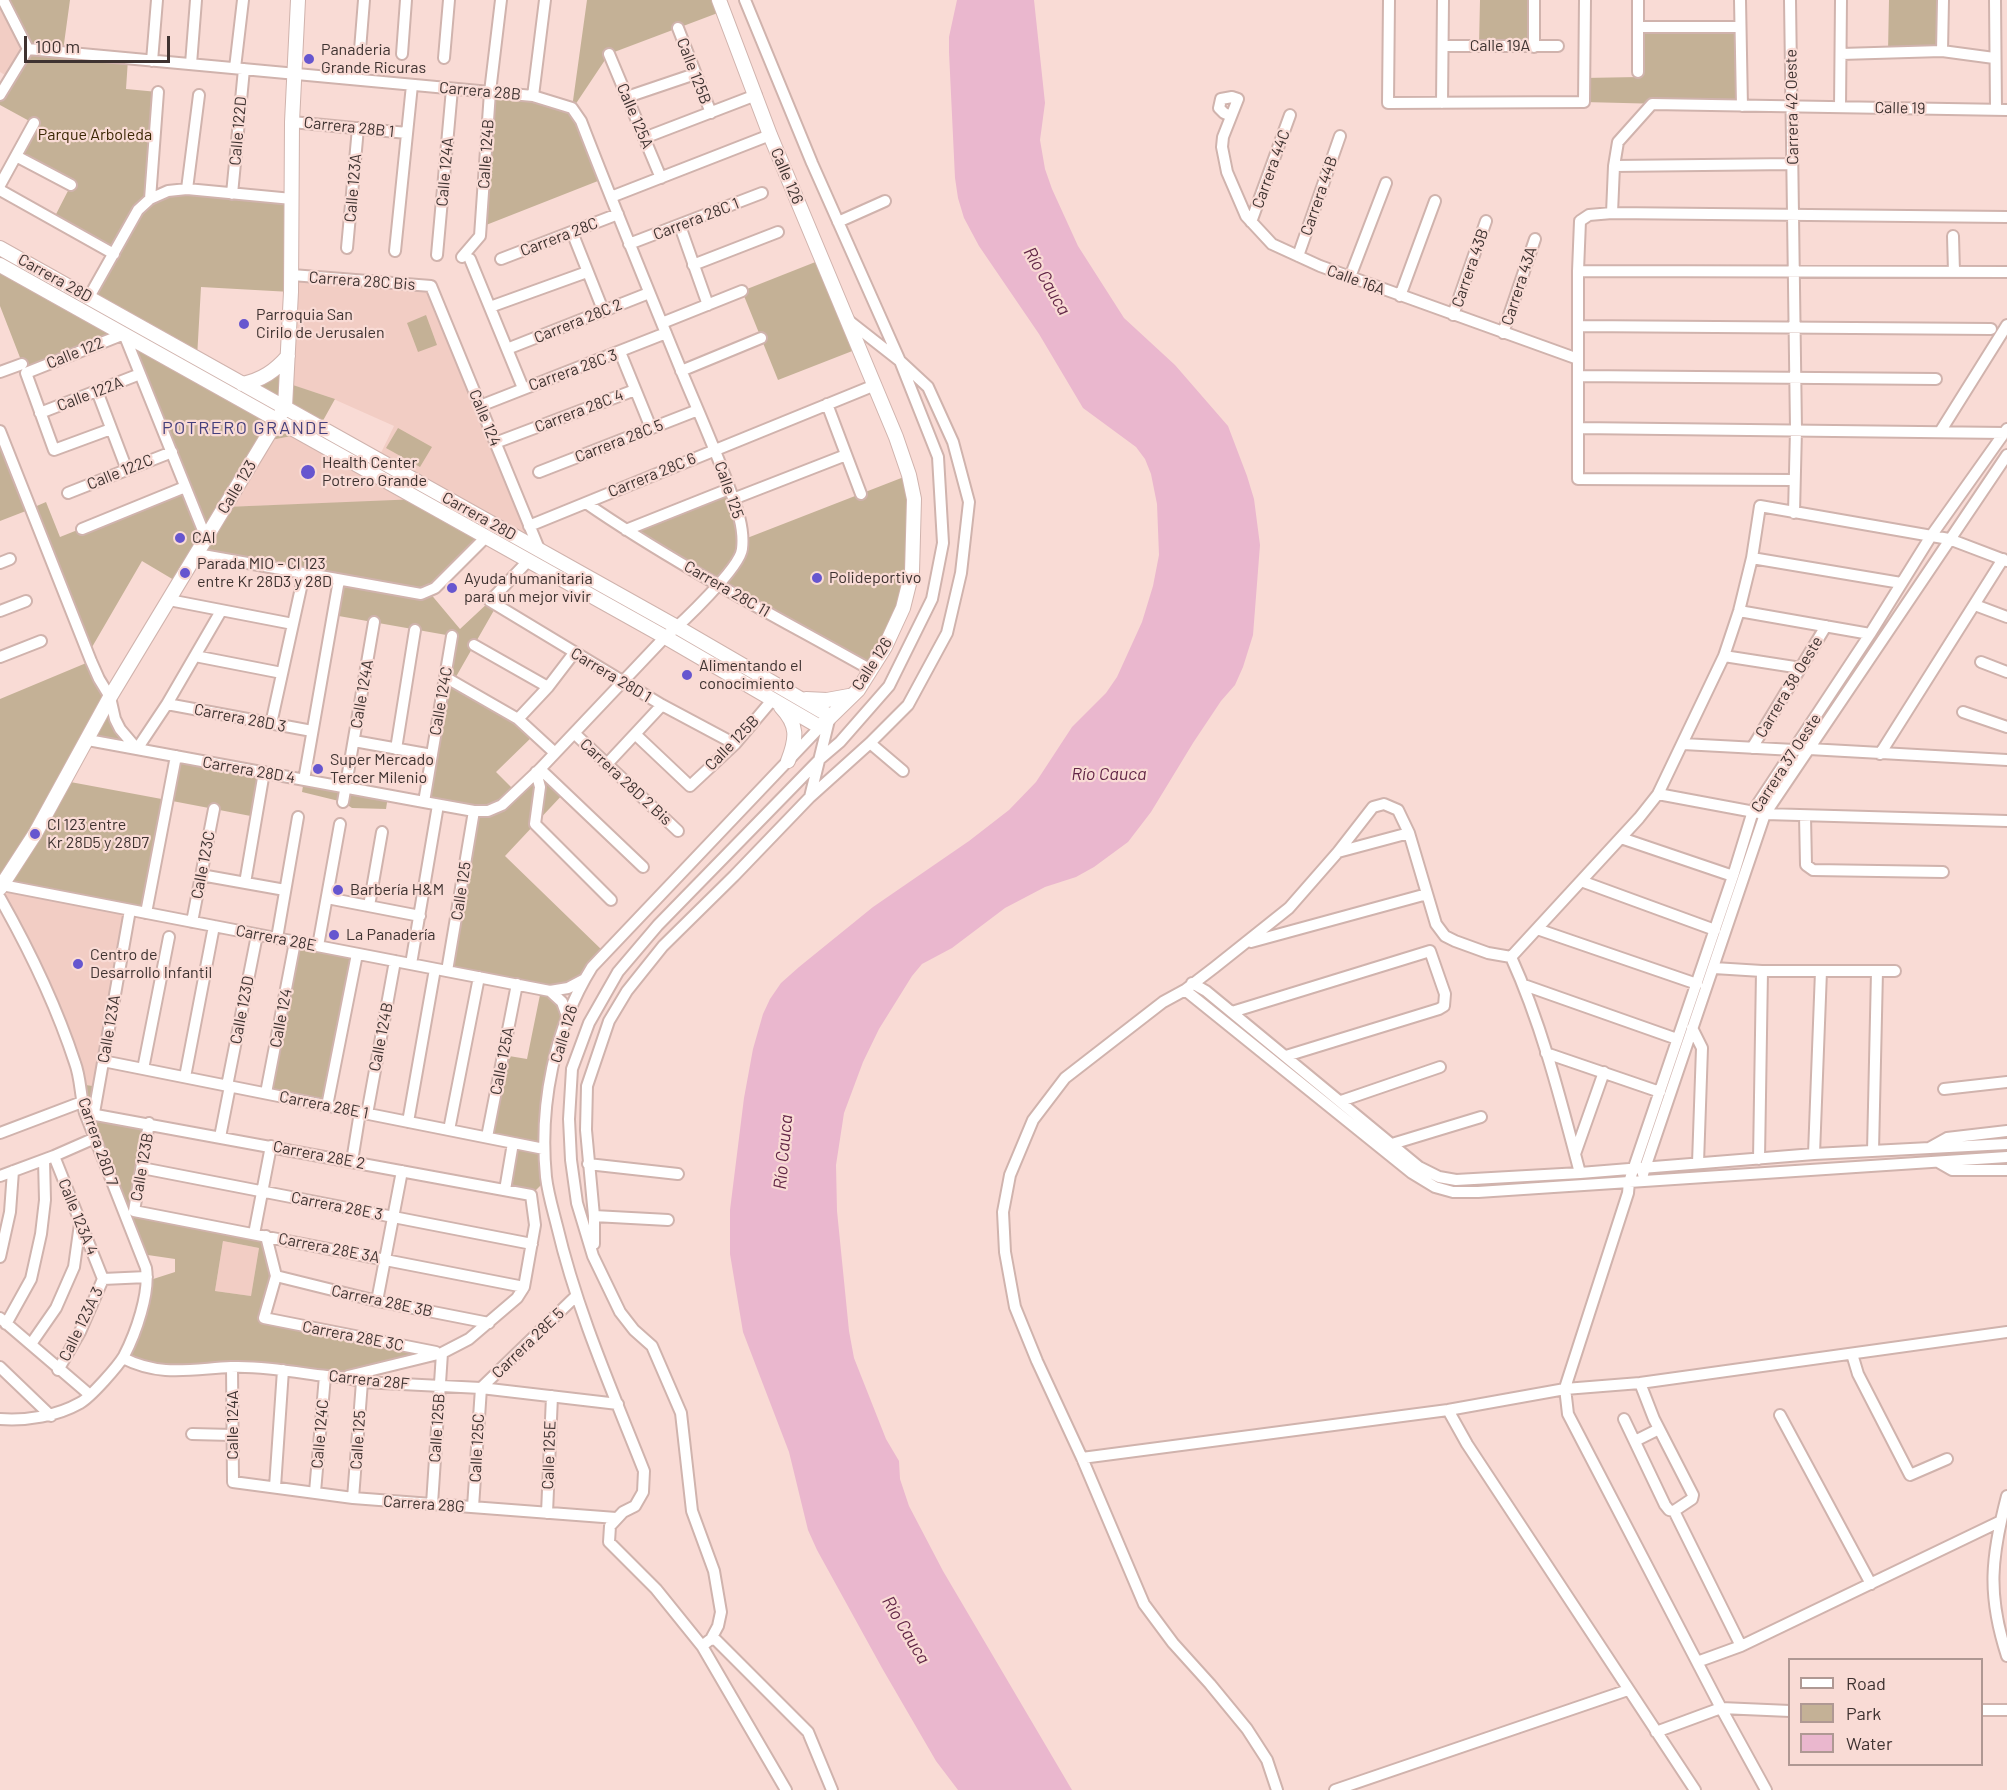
<!DOCTYPE html>
<meta charset="utf-8">
<style>
body{margin:0}
#map{position:relative;width:2007px;height:1790px;overflow:hidden;background:#f9dbd5;font-family:Barlow,sans-serif}
canvas{display:block}
.legend{position:absolute;left:1788px;top:1658px;width:195px;height:108px;box-sizing:border-box;background:#f9dbd5;border:2px solid #af9893;margin:0;padding:8px 10px;list-style:none;font-size:18px;color:#3f3331}
.legend li{display:flex;align-items:center;gap:12px;height:30px}
.legend b{width:30px;border:2px solid #af9893}
.scale{position:absolute;left:24px;top:36px;width:146px;height:27px;box-sizing:border-box;border:3px solid #3f3331;border-top:0;padding-left:8px;font-size:18px;line-height:21px;white-space:nowrap;color:#3f3331;-webkit-text-stroke:4px #f9dbd5;paint-order:stroke}
</style>
<div id="map">
<canvas width="2007" height="1790"></canvas>
<ul class="legend">
<li><b style="height:8px;background:#fff"></b>Road</li>
<li><b style="height:16px;background:#c4b196"></b>Park</li>
<li><b style="height:16px;background:#eab7ce"></b>Water</li>
</ul>
<div class="scale">100 m</div>
</div>
<script>
const c = document.querySelector('canvas').getContext('2d');
c.lineJoin = 'round';
function fillPath(path, color) { c.fillStyle = color; c.fill(path, 'evenodd'); }
function trace(path, color, width, dash) { c.strokeStyle = color; c.lineWidth = width; c.lineCap = dash ? 'butt' : 'round'; c.setLineDash(dash || []); c.stroke(path); }
function drawText(font, color, halo, rows, align = 'center') {
  c.font = font + ' Barlow,sans-serif'; c.lineWidth = 4.5; c.setLineDash([]); c.textBaseline = 'middle'; c.strokeStyle = halo; c.fillStyle = color; for (const [text, x, y, turn = 0] of rows) {
    c.save(); c.translate(x, y); c.rotate((+turn || 0) * Math.PI / 180); c.textAlign = isNaN(turn) ? turn : align; if (halo) c.strokeText(text, 0, 0); c.fillText(text, 0, 0); c.restore();
  }
}
const built = new Path2D(`
 M0,0L28,49L10,78L0,72Z
 M292,275L431,286L539,549L378,459L394,426L329,397L286,383Z
 M297,435L420,500L224,507L271,440Z
 M2,885L130,910L99,1087L80,1084L77,1066L0,898Z
 M223,1241L259,1248L251,1296L215,1291Z`);
const green = new Path2D(`
 M3,0H70L63,51L128,59L126,89L158,92L151,198L168,191L292,199L291,292L201,287L197,358L243,384L281,364L287,383L335,399L320,426L830,716L820,727L486,537L429,592L460,629L490,601L497,605L453,682L535,734L496,772L516,792L540,769L565,792L505,856L605,953L585,979L559,991L565,1009L546,1099V1180L531,1195L505,1190L513,1143L487,1137L503,1055L527,1059L541,990L447,971L474,811L424,802L452,636L333,615L339,581L197,554L179,583L142,561L88,654L31,509L0,521V431L32,508L46,502L60,537L185,487L124,334L26,373L0,306V248L89,297L114,254L53,220L71,185L16,156L33,123L0,105V95L27,49ZM297,435L419,499L225,507L271,440Z
 M587,0H719L723,11L609,54L573,108L603,179L481,227L490,92L572,108Z
 M1480,0H1534V47L1479,46Z
 M1889,0H1943L1942,51L1888,52Z
 M1638,27H1740L1742,106L1584,102V78L1638,77Z
 M823,259L860,348L778,380L742,291Z
 M426,315L437,345L418,352L407,323Z
 M398,428L432,447L420,467L386,448Z
 M909,475L912,572L871,670L626,530L729,489L742,540Z
 M91,661L115,719L137,749L88,740L65,781L167,800L176,756L264,772L256,817L167,800L146,913L0,888V699Z
 M304,780L388,796L386,809L352,808L343,802L302,792Z
 M295,942L357,954L327,1106L266,1093Z
 M80,1084L99,1087L94,1113L149,1123L134,1211L266,1236L276,1276L265,1318L442,1353L348,1376L283,1370L191,1371L123,1358L147,1281L175,1272V1259L141,1254ZM223,1241L259,1248L251,1296L215,1291Z`);
const water = new Path2D(`
 M957,0H1034L1045,103L1040,140L1045,169L1052,189L1078,246L1124,318L1175,365L1228,426L1247,476L1254,499L1260,545L1253,635L1243,667L1235,685L1221,701L1193,743L1151,812L1128,842L1094,867L1076,877L1045,887L1005,908L952,948L922,964L912,976L879,1029L863,1062L844,1113L836,1165L837,1211L849,1331L854,1358L886,1439L899,1461L900,1479L909,1506L943,1571L1072,1790H958L936,1761L882,1668L817,1550L808,1530L789,1452L743,1332L730,1254V1210L744,1098L753,1049L763,1014L770,999L781,983L799,967L873,907L969,841L1009,810L1036,782L1072,727L1106,693L1117,677L1142,622L1153,586L1159,555L1157,504L1151,474L1145,459L1136,447L1083,408L1039,334L979,246L964,218L958,198L955,178L949,52V37Z`);
const minor = new Path2D(`
 M3,0L28,49
 M1389,0L1388,103L1584,102L1585,0
 M1740,0L1742,106
 M1790,0L1796,429L1794,513
 M1995,0L1996,109
 M1638,27H1740
 M678,28L711,113
 M1443,46H1558
 M1534,47V0
 M28,49L533,96L572,108L581,121C613,204 647,287 681,370C696,406 712,442 726,479C734,501 745,525 742,549C740,568 681,624 665,637L540,769L502,805L488,811H474L424,802L88,740
 M360,50L364,0
 M1942,51L1943,0
 M402,54L406,0
 M609,54L661,178
 M1841,54L1942,51L1994,58
 M444,58L449,0
 M152,61L157,0
 M191,64L196,0
 M235,68L243,0
 M1638,72V0
 M0,95L28,49
 M533,96L545,0
 M627,97L695,74
 M1442,103L1443,0
 M1840,107L1841,0
 M1231,116L1224,113L1219,108L1221,99L1232,97L1238,99L1223,137L1222,147L1227,172L1246,216L1272,244L1320,266L1578,359
 M292,122L407,133
 M644,138L756,95
 M16,156L71,185
 M1614,166L1792,164
 M0,185L34,123
 M187,189L199,95
 M0,190L114,254
 M232,194L244,69
 M611,197L770,135
 M150,199L158,92
 M1612,213L1614,166L1618,142L1652,104L2007,110
 M838,222L885,201
 M1251,222L1290,115
 M680,226L708,305
 M572,232L603,310
 M1953,236L1954,272
 M629,244L762,193
 M347,248L358,128
 M395,251L412,85
 M437,255L452,89
 M1298,256L1340,136
 M462,257L480,236L490,92L501,0
 M470,259L523,388
 M501,259L618,214
 M693,265L778,232
 M1578,271L2007,272
 M292,275L431,286L539,549
 M1350,277L1386,183
 M1400,296L1435,201
 M89,297L138,210L150,199L168,191L187,189L292,199
 M490,307L587,272
 M1453,315L1486,221
 M662,323L742,291
 M1578,326L1991,329
 M1503,333L1535,239
 M507,349L649,293
 M620,352L651,428
 M681,371L761,338
 M0,372L22,364
 M1579,376L1936,379
 M97,391L127,470
 M827,404L861,494
 M480,406L666,333
 M40,413L140,374
 M1578,428L2005,433
 M111,429L54,450L26,373L124,334L206,538
 M0,431L91,661L99,679L110,697L115,719L120,729L137,749
 M1940,432L2007,325
 M495,443L635,390
 M539,472L698,410
 M1794,480L1578,479V271L1580,221L1589,215L1612,213L2007,217
 M68,493L172,452
 M733,499L846,455
 M586,503C676,565 775,616 871,670
 M529,526L875,385
 M82,529L185,487
 M626,530L729,489
 M197,554L421,594L435,588L486,537
 M1752,558L1901,583
 M528,561L490,601L662,705L735,744
 M0,563L10,559
 M169,600L293,624
 M1975,605L2007,617
 M0,611L26,601
 M1739,611L1870,634
 M474,645L548,687
 M195,656L282,673
 M1724,656L1801,668
 M0,657L41,641
 M1981,662L2007,672
 M445,677L518,719L555,753
 M167,704L312,731
 M1963,712L2007,727
 M518,719L548,687L574,653
 M271,724L304,574
 M574,733L678,831
 M635,734L690,786L735,744L773,699
 M354,741L432,755
 M870,743L903,771
 M1683,744L1794,750L1809,749L2007,760
 M1752,748L1826,626
 M137,749L167,704L221,611
 M396,749L415,630
 M1880,754L2003,559
 M607,764L662,705
 M540,769L643,867
 M536,772L540,787L535,824L611,900
 M304,780L339,580
 M1658,794L1765,814L2007,821
 M810,797L830,716
 M343,802L374,622
 M424,802L452,636
 M1805,816L1806,865L1813,870L1943,872
 M1621,838L1733,876
 M1338,852L1409,833
 M201,875L285,890
 M1581,881L1715,930
 M245,883L264,772
 M2,885L550,991L568,988L585,979
 M0,898C30,951 56,1005 75,1063C81,1079 80,1096 85,1113L146,1268C150,1293 136,1333 124,1356C118,1366 91,1397 80,1403C57,1416 27,1421 0,1419
 M327,898L420,916
 M369,906L382,832
 M146,913L176,756
 M192,922L214,809
 M1537,929L1697,984
 M277,938L298,817
 M1251,942L1427,894
 M318,946L340,824
 M1511,957L1639,818L1658,794L1724,656L1739,611L1752,558L1760,506L1949,539L2007,561
 M1511,957C1542,1025 1561,1101 1580,1173
 M411,964L438,805
 M1714,968L1762,971H1895
 M447,971L474,811
 M1192,983L1206,991L1419,1167L1439,1177L1456,1180L1580,1173L1814,1154L2007,1144
 M1524,985L1677,1039
 M1185,990L1412,1173L1435,1187L1453,1192H1478L2007,1157
 M550,991L562,1002L567,1016
 M1232,1012L1430,951L1445,994L1444,1006L1439,1009L1286,1056
 M1692,1028L1702,1048L1698,1163
 M1546,1053L1660,1092
 M103,1061L544,1149
 M143,1069L169,937
 M185,1077L214,926
 M227,1086L257,935
 M1944,1089L2007,1082
 M266,1093L295,942
 M1341,1101L1440,1067
 M327,1106L357,954
 M85,1113L531,1195
 M94,1113L130,910
 M367,1114L395,961
 M408,1122L435,969
 M449,1130L479,977
 M0,1133L82,1102
 M220,1137L230,1086
 M487,1137L517,984
 M1392,1144L1481,1117
 M1929,1148L1947,1138L2007,1131
 M1873,1151L1877,971
 M1575,1154L1604,1072
 M1814,1154L1821,971
 M54,1156L103,1279
 M1759,1159L1762,971
 M352,1161L360,1112
 M1938,1162L1952,1170H2007
 M588,1164L678,1174
 M142,1168L532,1244
 M1643,1174L1765,814L2007,455
 M0,1176L54,1156L95,1138
 M505,1190L513,1143
 M134,1211L524,1287
 M134,1211L149,1123
 M594,1216L668,1220
 M254,1234L271,1146
 M266,1236L276,1276L264,1318L436,1352
 M594,1244V1216L586,1130L587,1086L609,1021L627,991L663,946L734,876L810,797L870,743L908,705L947,633L961,573L969,502L953,442L928,387L900,361L849,321
 M0,1257L10,1212L13,1171
 M276,1276L377,1301L489,1323
 M103,1279L147,1277
 M377,1301L402,1171
 M0,1318L90,1395
 M6,1324L31,1279L41,1234L45,1200L44,1160
 M31,1344L56,1308L74,1267L80,1224
 M1852,1354L1858,1374L1910,1475L1947,1459
 M123,1358C160,1377 191,1369 231,1367C259,1366 289,1371 317,1375C333,1377 347,1376 362,1382L481,1388L618,1404
 M0,1367L51,1416
 M232,1367L233,1482L353,1498L616,1518
 M58,1370L80,1332L103,1279
 M348,1376L442,1353L469,1339L517,1298L524,1287L535,1225L531,1195
 M1448,1410L1467,1444L1695,1790
 M1780,1415L1871,1584
 M1624,1419L1665,1505L1669,1510L1674,1511L1692,1499L1693,1495L1654,1419L1640,1383
 M192,1434L232,1435
 M1635,1441L1659,1429
 M1082,1458L1448,1410L1565,1389L1640,1383L2007,1332
 M275,1487L283,1370
 M315,1492L325,1376
 M2007,1496C1991,1557 1987,1595 2007,1656
 M353,1498L362,1382
 M432,1504L442,1353
 M473,1507L481,1388L575,1297
 M1674,1511L1741,1646
 M547,1513L552,1396
 M711,1639L716,1640L808,1732L832,1790
 M702,1646L711,1639L718,1626L721,1612L714,1571L692,1511L681,1413L652,1346L634,1330L620,1312L593,1256L577,1203L571,1160L569,1119L572,1069L589,1023L618,972L658,925L820,759L840,742L889,686L932,599L943,543L938,457L900,361L812,163L745,0
 M1697,1662L1741,1646L2001,1521
 M1982,1710H2007
 M1656,1732L1721,1708L1790,1711
 M786,1790L702,1646L656,1589L609,1542L610,1526L623,1512L635,1506L643,1492L644,1471C612,1390 577,1311 557,1226C553,1210 548,1194 546,1177C539,1106 554,1028 592,967L820,727
 M1277,1790L1267,1760L1247,1729L1210,1684L1173,1643L1144,1604L1082,1458L1037,1361L1015,1307L1005,1252L1003,1212L1010,1175L1033,1120L1065,1078L1163,1002L1185,990L1215,967L1289,908L1338,852L1373,807L1384,804L1398,810L1409,833L1436,924L1445,936L1455,941L1488,953L1511,957
 M1335,1790L1628,1690
 M1766,1790L1721,1708L1568,1414L1565,1388L1628,1193L1629,1182L1733,876L1753,811L1870,634L1931,536L2007,429`);
const tertiary = new Path2D(`
 M0,248L677,627L830,716
 M0,265L665,637L820,727L858,690L885,647L903,608L912,572L914,499L909,475L896,437L770,135L719,0
 M242,384C262,380 275,371 288,356
 M806,699L827,700L849,696
 M781,707C798,725 797,738 788,761
 M0,888L35,834L110,697L285,407L291,292L292,122L298,0`);
const markers = [
 [309,59,6,"#6656cf"],
 [244,324,6,"#6656cf"],
 [308,472,8,"#6656cf"],
 [180,538,6,"#6656cf"],
 [185,573,6,"#6656cf"],
 [817,578,6,"#6656cf"],
 [452,588,6,"#6656cf"],
 [687,675,6,"#6656cf"],
 [318,769,6,"#6656cf"],
 [35,834,6,"#6656cf"],
 [338,890,6,"#6656cf"],
 [334,935,6,"#6656cf"],
 [78,964,6,"#6656cf"]
];
const streetNames = [
 ["Calle 19A",1500,46],
 ["Calle 125B",694,71,69],
 ["Carrera 28B",480,91,5],
 ["Carrera 42 Oeste",1792,107,-91],
 ["Calle 19",1900,108,1],
 ["Calle 125A",635,116,67],
 ["Carrera 28B 1",349,127,6],
 ["Calle 122D",238,131,-85],
 ["Calle 124B",486,154,-86],
 ["Carrera 44C",1271,169,-70],
 ["Calle 124A",445,172,-85],
 ["Calle 126",787,176,67],
 ["Calle 123A",353,188,-85],
 ["Carrera 44B",1319,196,-71],
 ["Carrera 28C 1",696,219,-21],
 ["Carrera 28C",559,237,-21],
 ["Carrera 43B",1470,268,-71],
 ["Carrera 28D",55,278,29],
 ["Calle 16A",1356,280,20],
 ["Carrera 28C Bis",362,281,4],
 ["Carrera 43A",1519,286,-72],
 ["Carrera 28C 2",578,321,-22],
 ["Calle 122",75,353,-22],
 ["Carrera 28C 3",573,370,-20],
 ["Calle 122A",90,394,-21],
 ["Carrera 28C 4",579,411,-21],
 ["Calle 124",485,418,68],
 ["Carrera 28C 5",619,441,-21],
 ["Calle 122C",120,472,-22],
 ["Carrera 28C 6",652,475,-22],
 ["Calle 123",237,487,-59],
 ["Calle 125",729,490,71],
 ["Carrera 28D",479,516,29],
 ["Carrera 28C 11",727,589,30],
 ["Calle 126",872,664,-57],
 ["Carrera 28D 1",611,675,31],
 ["Carrera 38 Oeste",1789,687,-59],
 ["Calle 124A",362,694,-80],
 ["Calle 124C",441,701,-80],
 ["Carrera 28D 3",240,718,11],
 ["Calle 125B",732,743,-46],
 ["Carrera 37 Oeste",1786,763,-57],
 ["Carrera 28D 4",249,770,10],
 ["Carrera 28D 2 Bis",626,782,43],
 ["Calle 123C",203,865,-79],
 ["Calle 125",461,891,-81],
 ["Carrera 28E",276,938,11],
 ["Calle 123D",242,1010,-79],
 ["Calle 124",281,1018,-79],
 ["Calle 123A",109,1029,-80],
 ["Calle 126",564,1034,-73],
 ["Calle 124B",381,1037,-79],
 ["Calle 125A",502,1061,-79],
 ["Carrera 28E 1",324,1105,11],
 ["Carrera 28D 7",98,1142,71],
 ["Carrera 28E 2",319,1155,11],
 ["Calle 123B",142,1167,-80],
 ["Carrera 28E 3",337,1206,11],
 ["Calle 123A 4",78,1217,68],
 ["Carrera 28E 3A",329,1248,11],
 ["Carrera 28E 3B",382,1301,12],
 ["Calle 123A 3",81,1324,-64],
 ["Carrera 28E 3C",353,1336,11],
 ["Carrera 28E 5",528,1343,-44],
 ["Carrera 28F",369,1380,6],
 ["Calle 124A",233,1425,-90],
 ["Calle 125B",437,1428,-86],
 ["Calle 124C",320,1434,-85],
 ["Calle 125",358,1440,-86],
 ["Calle 125C",477,1448,-87],
 ["Calle 125E",549,1455,-88],
 ["Carrera 28G",424,1504,4]
];
const poiNames = [
 ["Panaderia",321,50],
 ["Grande Ricuras",321,68],
 ["Parroquia San",256,315],
 ["Cirilo de Jerusalen",256,333],
 ["Health Center",322,463],
 ["Potrero Grande",322,481],
 ["CAI",192,538],
 ["Parada MIO - Cl 123",197,564],
 ["entre Kr 28D3 y 28D",197,582],
 ["Polideportivo",829,578],
 ["Ayuda humanitaria",464,579],
 ["para un mejor vivir",464,597],
 ["Alimentando el",699,666],
 ["conocimiento",699,684],
 ["Super Mercado",330,760],
 ["Tercer Milenio",330,778],
 ["Cl 123 entre",47,825],
 ["Kr 28D5 y 28D7",47,843],
 ["Barbería H&M",350,890],
 ["La Panadería",346,935],
 ["Centro de",90,955],
 ["Desarrollo Infantil",90,973]
];
const parkNames = [
 ["Parque Arboleda",95,135]
];
const waterNames = [
 ["Río Cauca",1047,281,60],
 ["Río Cauca",1109,774],
 ["Río Cauca",783,1152,-85],
 ["Río Cauca",906,1630,59]
];
const neighbourhoodNames = [
 ["POTRERO GRANDE",246,428]
];
fillPath(built, '#f2cdc4');
fillPath(green, '#c4b196');
fillPath(water, '#eab7ce');
trace(minor, '#d0b3ad', 14);
trace(tertiary, '#d0b3ad', 16);
trace(minor, '#fff', 10);
trace(tertiary, '#fff', 14);
for (const [x, y, r, color] of markers) { const dot = new Path2D(); dot.arc(x, y, r, 0, 2 * Math.PI); c.fillStyle = color; c.fill(dot); trace(dot, '#f9dbd5', 2); }
drawText('16px', '#3f3331', '#f9dbd5', streetNames);
drawText('16px', '#3f3331', '#f9dbd5', poiNames, 'left');
drawText('16px', '#3b2704', '#f9dbd5', parkNames);
drawText('italic 18px', '#622646', '#f9dbd5', waterNames);
c.letterSpacing = '1.5px';
drawText('18px', '#443f7c', '#f9dbd5', neighbourhoodNames);
c.letterSpacing = '0px';
</script>
